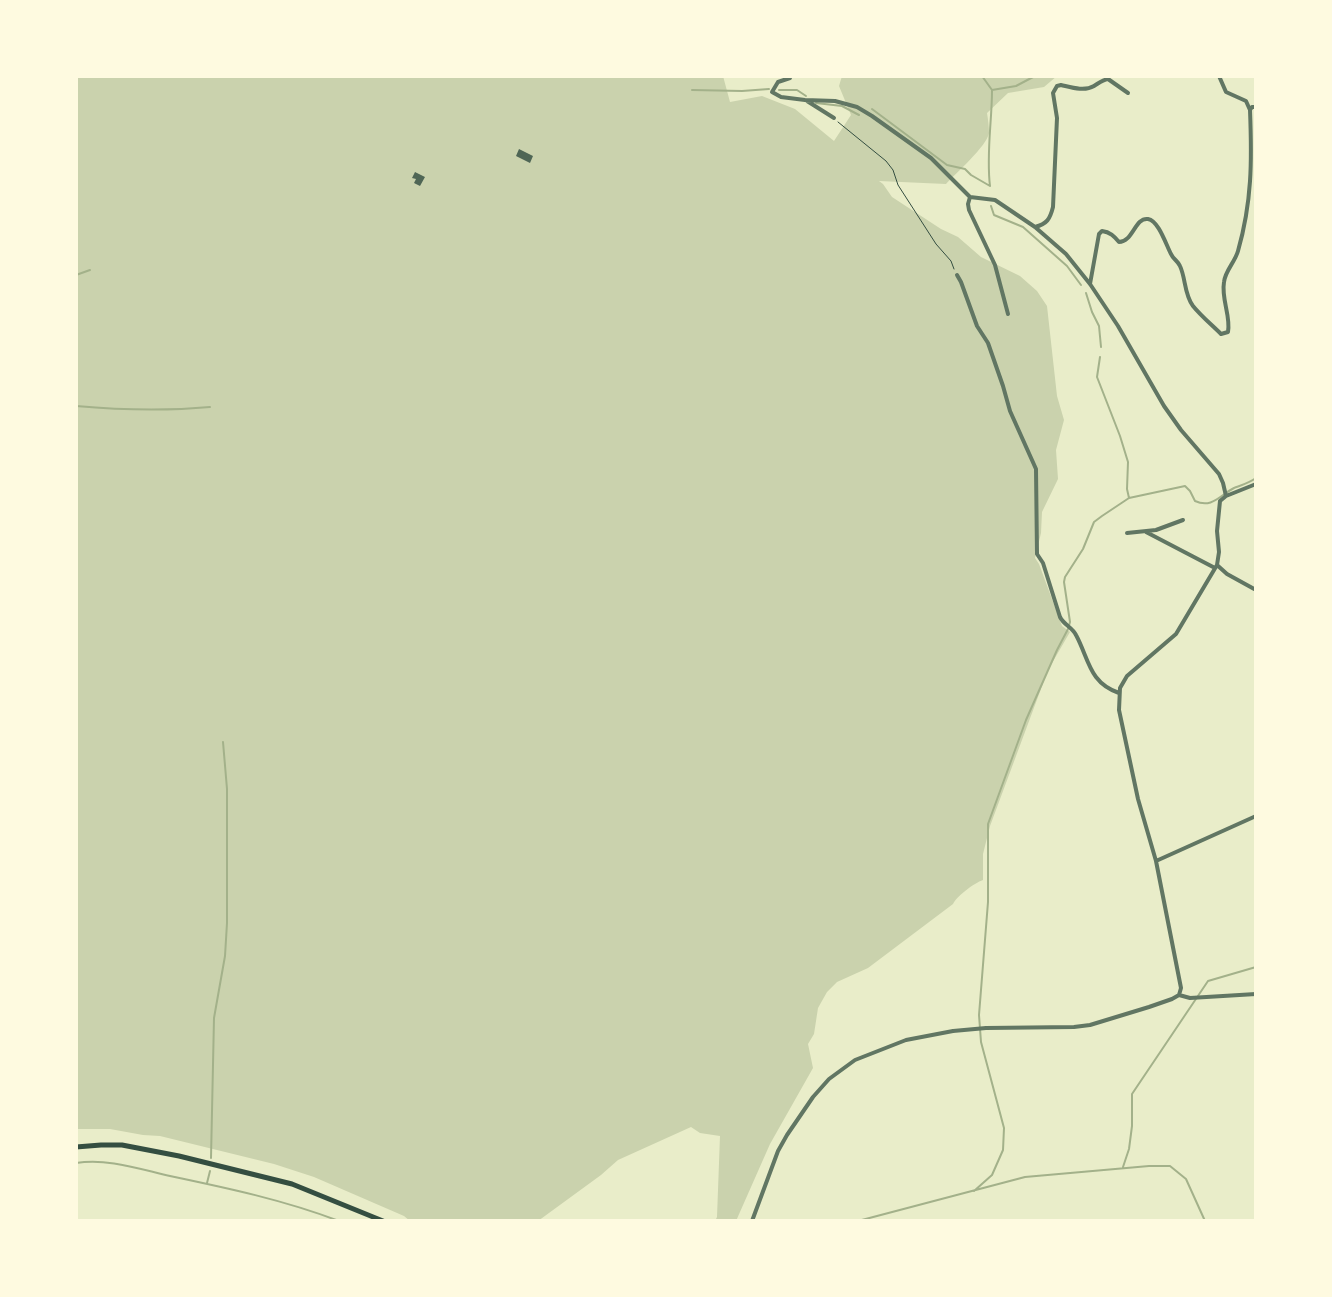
<!DOCTYPE html>
<style>
body{margin:0}
#map{position:relative;width:1332px;height:1297px;overflow:hidden;background:#e9edc9;font-family:Figtree,sans-serif}
canvas{display:block}
.frame{position:absolute;inset:0;border:78px solid #fefae0;pointer-events:none}
</style>
<div id="map">
<canvas width="1332" height="1297"></canvas>
<div class="frame"></div>
</div>
<script>
const c = document.querySelector('canvas').getContext('2d');
c.lineJoin = 'round';
function fillPath(path, color) { c.fillStyle = color; c.fill(path, 'evenodd'); }
function trace(path, color, width, dash) { c.strokeStyle = color; c.lineWidth = width; c.lineCap = dash ? 'butt' : 'round'; c.setLineDash(dash || []); c.stroke(path); }
const green = new Path2D(`
 M76,76H723L730,102L762,96L795,109L834,141L851,115L839,86L842,76H1057L1044,87L1008,93L987,113C988,119 989,127 989,133C987,146 956,173 946,184L879,181L883,184L892,197L941,229L958,237L981,257L1020,276L1037,291L1047,306L1057,396L1064,420L1056,450L1058,479L1042,512L1041,533L1035,558L1039,564L1062,626L1070,632L1048,670L990,826L983,854V880C974,883 957,896 953,904L868,968L837,982L827,992L818,1008L814,1034L808,1044L813,1068L770,1144L736,1221H715L717,1217L720,1136L700,1133L691,1127L618,1160L601,1175L538,1221H410L404,1216L314,1177L274,1164L160,1136L143,1135L110,1129H76Z`);
const stream = new Path2D(`
 M982,76L992,90
 M692,90L742,91L769,89
 M779,90H797L806,96
 M992,90L1016,86L1035,76
 M816,103L842,106L859,115
 M872,109L947,165L965,169L971,175L990,186
 M990,186C986,154 992,122 992,90
 M991,206L994,215L1023,227L1067,266L1081,285
 M76,275L90,270
 M1086,293L1092,312L1099,326L1101,347
 M1100,357L1097,377L1120,436L1128,462L1127,489L1129,498
 M76,406C121,410 166,411 210,407
 M211,1158L214,1018L225,956L227,923V789L223,742
 M76,1163C108,1158 139,1169 170,1176C227,1188 284,1200 339,1221
 M1123,1167L1129,1149L1132,1126V1094L1208,981L1256,967
 M207,1183L210,1171
 M974,1191L992,1175L1003,1150L1004,1128L981,1042L979,1015L988,902V824L1026,720L1057,650L1068,629L1070,622L1064,582L1065,577L1083,549L1094,522L1102,516L1129,498L1185,486L1190,491L1195,501C1212,509 1220,495 1234,488C1242,485 1249,483 1256,478
 M858,1221L1025,1177L1149,1166H1170L1186,1179L1205,1221`);
const building = new Path2D(`
 M519,149L533,156L530,163L516,156Z
 M415,172L425,177L420,186L414,183L416,179L412,178Z`);
const path = new Path2D(`
 M838,122L886,161L893,170L898,185L936,244L951,261L954,269`);
const minor = new Path2D(`
 M790,76V78L778,82L772,92L781,97L805,100L835,101L857,107L872,116L931,158L970,197L995,200L1035,227L1066,254L1090,284L1118,326L1164,406L1181,430L1219,474L1223,483L1226,496
 M1219,76L1226,92L1246,101L1250,110
 M807,101L834,118
 M970,197L968,204L969,210L995,265L1008,314
 M1035,227C1047,224 1050,219 1053,207L1057,118L1053,93L1057,86L1061,85C1070,87 1084,92 1094,86C1099,83 1102,80 1108,79L1128,93
 M957,275L961,282L977,326L988,343L1003,386L1010,411L1036,469L1037,554L1043,563L1060,617C1064,625 1072,627 1076,635C1089,659 1089,683 1119,693
 M1090,284L1099,234L1102,231C1110,232 1114,236 1119,242C1133,242 1135,217 1148,219C1159,221 1166,245 1171,254C1173,259 1178,261 1180,266C1186,279 1184,294 1193,306C1201,316 1212,325 1221,334L1228,332C1231,316 1221,299 1224,282C1225,271 1235,262 1238,251C1252,202 1252,161 1250,110L1252,107H1256
 M1146,532L1215,568
 M1127,533L1156,530L1183,520
 M1217,565L1227,574L1256,590
 M1156,861L1256,816
 M1179,995L1181,988L1156,861L1138,799L1119,710L1120,688L1127,676L1176,634L1217,565L1219,552L1217,531L1220,501L1226,496L1256,484
 M1179,995L1190,998L1256,994
 M752,1221L778,1151L787,1135L813,1097L829,1079L855,1060L906,1040L953,1031L986,1028L1074,1027L1090,1025L1149,1007L1172,999L1179,995`);
const secondary = new Path2D(`
 M76,1147L101,1145H122L179,1156L292,1184L383,1221`);
fillPath(green, '#cad2ad');
trace(stream, '#a3b18a', 2);
fillPath(building, '#4f6655');
trace(path, '#344e41', 1);
trace(minor, '#617663', 4);
trace(secondary, '#344e41', 5);
</script>
